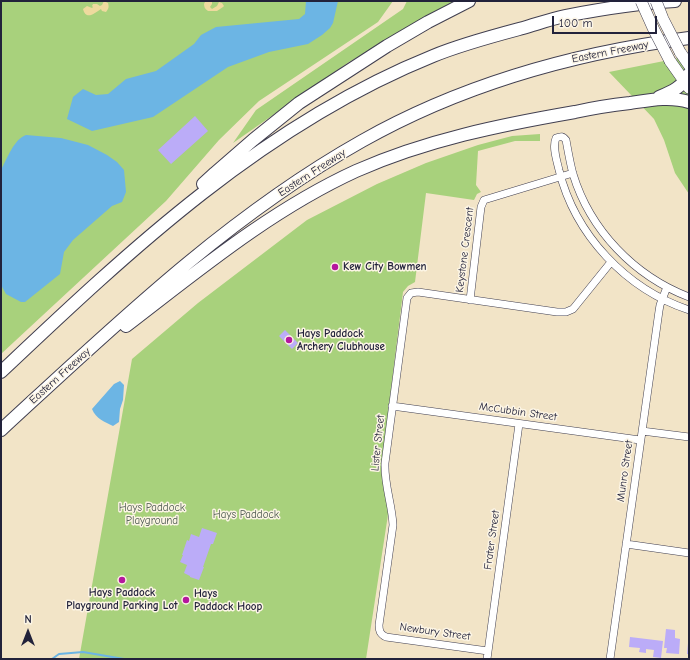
<!DOCTYPE html>
<style>
body{margin:0}
#map{position:relative;width:690px;height:660px;overflow:hidden;background:#f2e4c7;font-family:"Comic Neue",sans-serif}
canvas{display:block}
.frame{position:absolute;inset:0;border:2px solid #22223b;pointer-events:none}
.north{position:absolute;left:8px;top:612px;width:40px;height:40px;-webkit-text-stroke:3px #fcf5e5;paint-order:stroke;rotate:0deg;font-size:11px;font-weight:700;line-height:16px;text-align:center;color:#22223b}
.north::after{content:'';display:block;margin:auto;width:14px;height:18px;background:#22223b;clip-path:polygon(50% 0,100% 100%,50% 72%,0 100%)}
.scale{position:absolute;left:552px;top:16px;width:105px;height:18px;box-sizing:border-box;border:2px solid #22223b;border-top:0;padding-left:5px;font-size:12px;line-height:14px;white-space:nowrap;color:#22223b;-webkit-text-stroke:3px #fcf5e5;paint-order:stroke}
</style>
<div id="map">
<canvas width="690" height="660"></canvas>
<div class="frame"></div>
<div class="north">N</div>
<div class="scale">100 m</div>
</div>
<script>
const c = document.querySelector('canvas').getContext('2d');
c.lineJoin = 'round';
function fillPath(path, color) { c.fillStyle = color; c.fill(path, 'evenodd'); }
function trace(path, color, width, dash) { c.strokeStyle = color; c.lineWidth = width; c.lineCap = dash ? 'butt' : 'round'; c.setLineDash(dash || []); c.stroke(path); }
function drawText(font, color, halo, rows, align = 'center') {
  c.font = font + ' "Comic Neue",sans-serif'; c.lineWidth = 3; c.setLineDash([]); c.textBaseline = 'middle'; c.strokeStyle = halo; c.fillStyle = color; for (const [text, x, y, turn = 0] of rows) {
    c.save(); c.translate(x, y); c.rotate((+turn || 0) * Math.PI / 180); c.textAlign = isNaN(turn) ? turn : align; if (halo) c.strokeText(text, 0, 0); c.fillText(text, 0, 0); c.restore();
  }
}
const green = new Path2D(`
 M1,1H393L378,22L259,101L219,140L166,201L1,354Z
 M407,1H455L349,62L233,143L256,110L403,9Z
 M689,56V194L675,173L664,140L654,119L609,72Z
 M540,134V141H515L478,151L476,185L481,192L477,194L474,200L426,193L415,282L408,286L403,292L381,471L389,508L366,659H79L132,359L198,303L307,220L377,184L426,163L478,145L512,136Z`);
const sand = new Path2D(`
 M104,1L108,3C109,7 109,8 106,12L102,11L101,9C95,13 86,21 83,9L87,6L92,8L93,7L92,6L93,4H97L100,6L102,5Z
 M205,2H212V4L210,7L212,9L217,6L219,2L222,3L224,6L223,7L217,11H208C205,9 204,7 204,4Z`);
const water = new Path2D(`
 M306,1H338L333,23L330,28L322,35L308,44L269,52L228,67L153,117L92,131L67,119L73,97L83,89L96,95L108,94L126,79L156,71L194,44L201,35L216,27L299,19L305,14Z
 M26,135L61,138L88,145L107,155L117,162L124,170L126,192L122,202L112,206L73,240L64,252L60,274L25,302H21L6,294L1,285V170C7,159 14,139 26,135Z
 M120,381L124,385L123,400L120,409L119,422L113,426C105,422 96,419 92,409L114,384Z`);
const stream = new Path2D(`
 M52,659L59,654L83,652L124,659`);
const building = new Path2D(`
 M195,116L208,131L171,164L158,150Z
 M285,330L298,343L292,349L279,336Z
 M202,528L217,533L213,544H211L203,567H204L199,580L190,577V576L184,573L187,565L180,562L183,555H182L187,540L189,541L191,534L199,537Z
 M666,629L675,630V638L680,639L679,654L666,653L667,648H664Z
 M630,637L663,641L661,658L653,657L654,650L646,649V653L639,652L640,648L629,647Z
 M688,643H689V654H687Z`);
const minor = new Path2D(`
 M689,297C634,276 590,230 573,174C570,163 568,151 566,140C563,136 561,136 556,138C552,147 557,161 559,170C575,235 626,289 689,310
 M470,300L481,207L484,200L573,173
 M392,406L640,440
 M642,431L689,437
 M626,544L689,553
 M488,651L386,637C380,634 379,631 379,625L393,525C392,504 384,484 385,463L407,298L411,293L418,292L557,312H566L573,309L611,262
 M487,659L519,424
 M610,659L659,311L660,305L667,287`);
const primary = new Path2D(`
 M680,52L689,65
 M670,61L689,88`);
const motorway = new Path2D(`
 M659,97C671,92 683,87 689,74
 M203,184L215,173L253,140L299,103L387,46L428,22L469,1
 M126,326C199,270 271,210 356,171C426,140 500,125 575,112C593,108 612,105 630,103C650,100 670,96 689,102
 M1,372C131,249 264,124 433,56C462,44 493,36 523,28C537,24 551,19 565,16C601,9 638,3 675,1
 M1,430C114,326 227,217 362,141C463,84 574,53 689,38`);
const primaryBridge = new Path2D(`
 M641,1L654,30L670,61
 M656,1L663,19L680,52`);
const markers = [
 [335,267,4,"#b5179e"],
 [289,340,4,"#b5179e"],
 [122,580,4,"#b5179e"],
 [186,600,4,"#b5179e"]
];
const streetNames = [
 ["Eastern Freeway",610,52,-11],
 ["Eastern Freeway",312,173,-33],
 ["Keystone Crescent",465,250,-83],
 ["Eastern Freeway",60,376,-42],
 ["McCubbin Street",518,412,8],
 ["Lister Street",378,443,-84],
 ["Munro Street",625,471,-82],
 ["Frater Street",492,540,-82],
 ["Newbury Street",435,632,8]
];
const poiNames = [
 ["Kew City Bowmen",343,267],
 ["Hays Paddock",297,334],
 ["Archery Clubhouse",297,347],
 ["Hays Paddock",122,593,"center"],
 ["Playground Parking Lot",122,606,"center"],
 ["Hays",194,594],
 ["Paddock Hoop",194,607]
];
const parkNames = [
 ["Hays Paddock",152,508],
 ["Playground",152,521],
 ["Hays Paddock",246,515]
];
fillPath(green, '#a8d17c');
fillPath(sand, '#eeda9e');
fillPath(water, '#6cb5e4');
trace(stream, '#6cb5e4', 2);
fillPath(building, '#bbacf8');
trace(minor, '#413f50', 8);
trace(primary, '#413f50', 12);
trace(motorway, '#413f50', 14);
trace(minor, '#fff', 7);
trace(primary, '#fff', 11);
trace(motorway, '#fff', 12);
trace(primaryBridge, '#413f50', 12, []);
trace(primaryBridge, '#fff', 11);
for (const [x, y, r, color] of markers) { const dot = new Path2D(); dot.arc(x, y, r, 0, 2 * Math.PI); c.fillStyle = color; c.fill(dot); trace(dot, '#fcf5e5', 1.5); }
drawText('11px', '#22223b', '#fcf5e5', streetNames);
drawText('bold 11px', '#22223b', '#fcf5e5', poiNames, 'left');
drawText('11px', '#4a574e', '#fcf5e5', parkNames);
</script>
